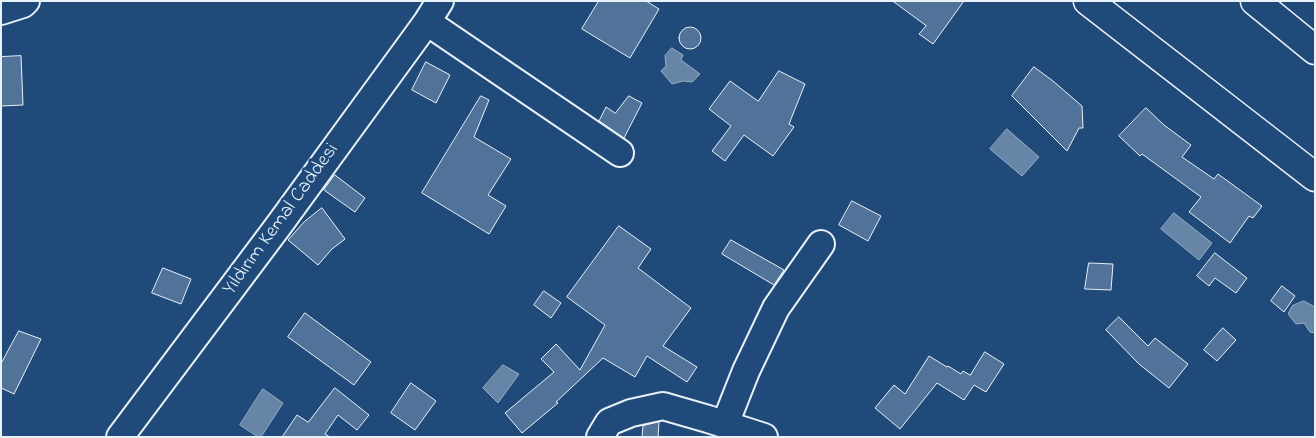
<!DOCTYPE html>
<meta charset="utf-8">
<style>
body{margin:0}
#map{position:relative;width:1316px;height:438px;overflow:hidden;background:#1f4a7a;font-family:"Indie Flower",sans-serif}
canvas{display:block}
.frame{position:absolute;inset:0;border:2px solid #e8f1f8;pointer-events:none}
</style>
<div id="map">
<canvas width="1316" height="438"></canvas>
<div class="frame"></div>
</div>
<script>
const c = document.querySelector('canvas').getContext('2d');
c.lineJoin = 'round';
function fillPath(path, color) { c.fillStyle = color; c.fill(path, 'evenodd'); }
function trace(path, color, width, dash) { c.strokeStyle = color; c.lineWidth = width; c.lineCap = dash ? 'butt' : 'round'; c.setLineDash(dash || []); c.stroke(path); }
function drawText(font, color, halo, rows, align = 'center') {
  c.font = font + ' "Indie Flower",sans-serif'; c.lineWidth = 5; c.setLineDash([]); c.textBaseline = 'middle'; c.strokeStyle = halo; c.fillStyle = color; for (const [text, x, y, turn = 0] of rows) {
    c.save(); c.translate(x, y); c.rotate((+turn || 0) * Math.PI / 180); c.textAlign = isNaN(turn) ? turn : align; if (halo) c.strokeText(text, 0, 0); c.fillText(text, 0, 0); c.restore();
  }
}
const water = new Path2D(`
 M672,48L683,55L681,60L700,74L692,82L683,81L672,84L661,71L666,66L665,56Z
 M1007,129L1039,157L1022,176L990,149Z
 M1174,213L1212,243L1199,260L1161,229Z
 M1304,301L1315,307V333L1310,332L1304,323L1296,324L1288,314L1292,306Z
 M503,365L519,374L498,403L483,388Z
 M263,389L283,403L261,437H258L240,425Z`);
const building = new Path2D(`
 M599,1H646L659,9L630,58L582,29Z
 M893,1H964L933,44L919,34L926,26Z
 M679 38a11 11 0 1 1 22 0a11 11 0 1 1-22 0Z
 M21,56L23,105L1,106V57Z
 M426,62L450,75L436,103L412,90Z
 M1034,67L1053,81L1082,106L1083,128H1079L1067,151L1012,96Z
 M779,71L805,84L789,124L794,127L773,156L744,135L725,161L712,151L731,126L709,109L730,81L758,101Z
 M481,96L489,100L474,137L511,159L488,195L506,206L489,234L422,193Z
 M629,96L642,103L624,138L599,121L606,107L615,113Z
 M1146,108L1164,125L1191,145L1182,157L1214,179L1218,174L1262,206L1253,218L1249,216L1230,243L1189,212L1201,197L1142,154L1140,156L1119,136Z
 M335,175L365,198L355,212L324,190Z
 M852,201L881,216L868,241L839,225Z
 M322,208L345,239L332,249L318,265L288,240L304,222Z
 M619,226L651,249L638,268L691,308L663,346L697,367L687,382L647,356L635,377L603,358L556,402L558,403L522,433L505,413L554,372L541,359L556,344L580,370L605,325L567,297Z
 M731,240L784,270L774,285L722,254Z
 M1215,253L1247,278L1236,293L1215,278L1209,286L1197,276Z
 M1089,263L1113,264L1111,290L1085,289Z
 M163,268L191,279L181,304L152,293Z
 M1282,286L1295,296L1284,312L1271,301Z
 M544,291L561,303L551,318L534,305Z
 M305,313L371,362L354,385L288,337Z
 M1119,317L1148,346L1155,338L1188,364L1169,388L1139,364L1106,330Z
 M1223,328L1236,340L1217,361L1204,350Z
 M19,331L41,339L14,394L1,388V364Z
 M985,352L1004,364L986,392L974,385L964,400L937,383L900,429L875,408L894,385L905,394L929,356L947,367L948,366L961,374L963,371L970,375Z
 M411,383L436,401L415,430L391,413Z
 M335,388L369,415L357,430L338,415L325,434L330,437H282L297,415L308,422Z
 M659,422L658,437H642L643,426Z`);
const minor = new Path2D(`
 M1,11L23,4L26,1
 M427,22L620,153
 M725,424L746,371L776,308L821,244
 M120,437L279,225L427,22L440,1
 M600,437L609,422L631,413L663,406L708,419L764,437`);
const major = new Path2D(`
 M1088,1L1315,177`);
const highway = new Path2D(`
 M1255,1L1315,50`);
const streetNames = [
 ["Yıldırım Kemal Caddesi",282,220,-54]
];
fillPath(water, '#6685a7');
trace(water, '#9ab0c7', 1);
fillPath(building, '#517399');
trace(building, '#e8f1f8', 1);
trace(minor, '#e8f1f8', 30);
trace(major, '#e8f1f8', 31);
trace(highway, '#e8f1f8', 31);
trace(minor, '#1f4a7a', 26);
trace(major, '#1f4a7a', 28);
trace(highway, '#1f4a7a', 28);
drawText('20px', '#e8f1f8', '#1f4a7a', streetNames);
</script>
